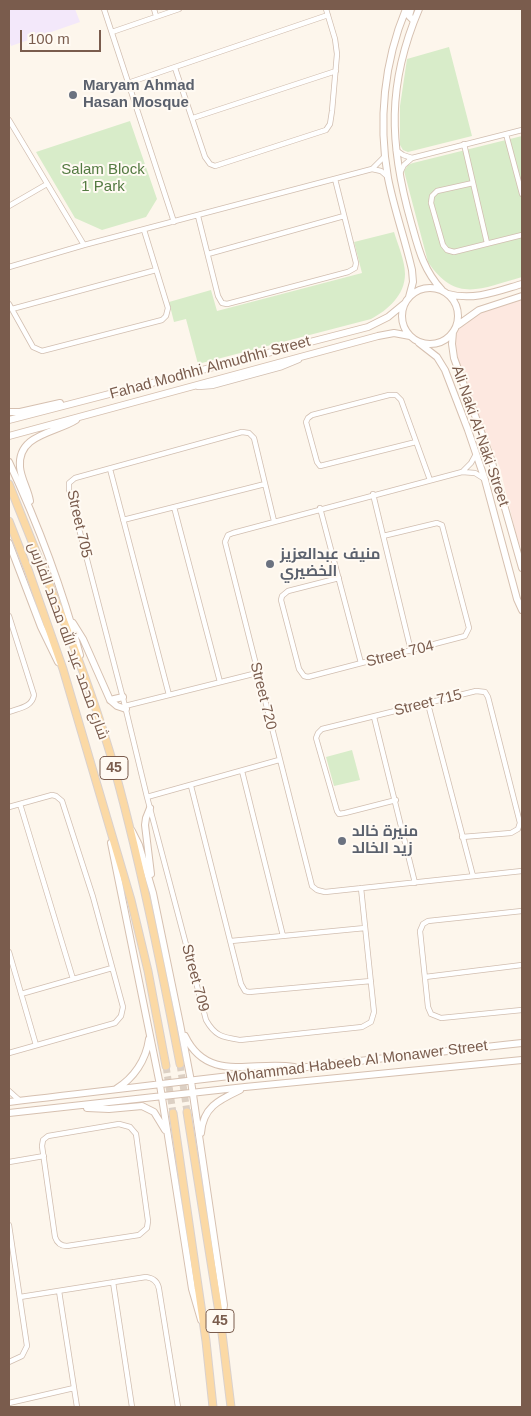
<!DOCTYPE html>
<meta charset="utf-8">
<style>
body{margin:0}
#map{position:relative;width:531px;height:1416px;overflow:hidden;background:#fdf6ec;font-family:Arial,sans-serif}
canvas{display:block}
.frame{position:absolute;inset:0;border:10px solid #7a5c4d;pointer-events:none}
.scale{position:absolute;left:20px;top:30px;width:81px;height:22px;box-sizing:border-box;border:2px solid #7a5c4d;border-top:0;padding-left:6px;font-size:15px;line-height:18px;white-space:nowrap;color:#7a5c4d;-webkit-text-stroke:4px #fffaf3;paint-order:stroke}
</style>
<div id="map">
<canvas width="531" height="1416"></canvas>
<div class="frame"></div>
<div class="scale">100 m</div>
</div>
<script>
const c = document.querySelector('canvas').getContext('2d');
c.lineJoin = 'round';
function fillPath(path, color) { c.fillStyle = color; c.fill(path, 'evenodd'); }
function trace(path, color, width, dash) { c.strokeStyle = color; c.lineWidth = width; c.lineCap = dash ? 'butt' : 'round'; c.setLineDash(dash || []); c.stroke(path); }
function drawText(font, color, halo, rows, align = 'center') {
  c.font = font + ' Arial,Cairo,sans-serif'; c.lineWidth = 4; c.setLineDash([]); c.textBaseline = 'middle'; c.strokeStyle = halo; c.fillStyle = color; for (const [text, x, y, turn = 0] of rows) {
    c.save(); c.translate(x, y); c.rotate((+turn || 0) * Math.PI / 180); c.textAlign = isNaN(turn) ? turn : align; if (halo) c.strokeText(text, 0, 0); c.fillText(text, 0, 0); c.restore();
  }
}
const commercial = new Path2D(`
 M522,300V551L516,534L500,468L454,357V342L458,330L466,321L483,311Z`);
const education = new Path2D(`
 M9,9H75L80,22L11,46L9,40Z`);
const green = new Path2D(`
 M449,47L472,136L408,152L403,150L400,145V106L407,59Z
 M130,121L157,199L146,217L102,230L75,218L36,152Z
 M522,136V277C482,288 456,304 428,262L404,171L408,165L413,163Z
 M394,232C398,245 405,261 405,274C405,295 388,310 371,319L198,364L186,319L174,322L169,302L211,290L217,311L362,273L354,242Z
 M352,750L360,780L334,786L326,757Z`);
const primaryTunnel = new Path2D(`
 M180,1064L187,1112
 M166,1066L173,1113`);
const street = new Path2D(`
 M104,9L174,222
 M154,9L156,16
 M112,32L179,9
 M175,68L205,157L210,164L215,166L326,130L330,124L332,111L337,54L335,39L326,9
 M128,83L328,15
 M193,118L336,71
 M9,120L84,245
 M506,134L522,194
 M464,144L487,243
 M396,150L403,155L412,158
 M372,169L381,171L388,177
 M400,173L404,165L412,158L522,130
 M473,183L437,191L432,196L431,203L443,245L447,250L454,252L522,235
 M9,206L47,184
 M198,216L218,296L222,303L227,304L348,272L355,268L356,263L335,179
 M208,254L344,216
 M9,267L84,245L372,169L385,156
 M9,304L33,347L42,351L162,320L166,316L168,308L144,230
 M12,309L156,270
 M198,387L212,386L282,367L299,360
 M416,442L320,466L317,462L306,422L308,418L312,415L389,395H396L401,400L430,480
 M110,469L169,695
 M463,471L471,463L476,454
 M483,478L475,473L462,472L233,533L228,535L225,542L312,886L317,890L325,892L522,871
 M373,494L411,651
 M174,507L220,682
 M320,508L361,663
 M123,520L265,484
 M339,578L288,591L282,596L281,600L299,669L304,676L308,677L465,636L469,628L442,525L437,523L383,536
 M9,616L34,695C32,707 20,708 9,712
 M257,673L125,706L69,490V483L75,478L242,432L249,433L254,438L274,521
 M428,704L473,876
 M125,706L147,797
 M374,717L415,883
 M279,760L147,797L206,1020C215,1036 222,1037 240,1040L362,1027L371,1022L374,1012L361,888
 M242,771L283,936
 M191,786L241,984L245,991L249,992L371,981
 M396,800L345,813L339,814L337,811L316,738L318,733L322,729L476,691L485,692L488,697L520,823L518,829L511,833L462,837
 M20,804L73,979
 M9,807L52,795L56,796L62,801L93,897L123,1007L121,1016L115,1023L9,1053
 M522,911L428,921L423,924L420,931L428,1007L431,1014L441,1018L522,1010
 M231,941L365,928
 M9,952L36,1045
 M425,977L522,965
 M21,994L112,968
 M9,1091L19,1100
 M119,1124L130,1127L136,1134L148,1221L147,1228L139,1235L67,1246C61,1246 57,1243 55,1237L42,1146L43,1140L48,1136Z
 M9,1162L44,1156
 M9,1225L27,1346L22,1356L9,1362
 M113,1282L132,1407
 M59,1291L77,1407
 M20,1297L146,1277C153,1278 158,1282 159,1289L178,1407
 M9,1403L74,1388`);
const secondary = new Path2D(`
 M406,9C384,62 378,121 388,178C394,209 405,239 412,270L413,282L409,297
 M411,9L409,16L414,21
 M419,9C387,84 389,144 411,222C418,247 423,270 442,290
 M402 316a28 28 0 1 1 56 0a28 28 0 1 1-56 0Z
 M448,294C474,301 498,291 522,284
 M458,325L479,310L522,296
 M453,332L452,344L454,358L491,459L522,568
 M419,343L437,357L445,370L468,430L485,480L517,599L522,610
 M9,412H20L60,403
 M9,420L368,327L388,317L405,303
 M9,436L378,336L394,333L410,336
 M9,462C38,524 62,588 80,655
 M30,501C28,489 21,479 20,467C17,434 56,433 76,420
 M9,543L41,627L58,662
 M73,623L83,639L110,700L117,706L126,709
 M110,700L123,697
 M150,808L146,818L145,825L151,874
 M132,831L139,845L153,893L180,1024L191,1081L224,1305L221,1325
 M111,843L160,1085L192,1289L201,1320
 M185,1036C208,1084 254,1060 294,1067
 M116,1089C134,1078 146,1060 149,1039
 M9,1102C180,1082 351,1061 522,1043
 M87,1108L109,1109L142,1106L154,1112L165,1130
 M9,1113L245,1087L522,1060
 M201,1133C203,1107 219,1100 240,1090`);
const primary = new Path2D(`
 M9,484C44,573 83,662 110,753C139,855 160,960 180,1064
 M9,521L29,572L63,669L131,900L148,971L166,1066
 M187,1112L221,1325L231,1407
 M173,1113L206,1341L213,1407`);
const markers = [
 [73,95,5,"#6b7280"],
 [270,564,5,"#6b7280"],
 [342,841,5,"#6b7280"]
];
const shields = [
 [114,768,28],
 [220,1321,28]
];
const shieldNames = [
 ["45",114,768],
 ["45",220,1321]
];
const worshipNames = [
 ["Maryam Ahmad",83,86],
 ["Hasan Mosque",83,103],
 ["منيف عبدالعزيز",280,555],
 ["الخضيري",280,572],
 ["منيرة خالد",352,832],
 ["زيد الخالد",352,849]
];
const parkNames = [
 ["Salam Block",103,170],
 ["1 Park",103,187]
];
const streetNames = [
 ["Fahad Modhhi Almudhhi Street",210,368,-15],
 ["Ali Naki Al-Naki Street",480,436,71],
 ["Street 705",79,524,77],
 ["شارع محمد عبد الله محمد الفارس",68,641,70],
 ["Street 704",400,654,-14],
 ["Street 720",263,696,76],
 ["Street 715",428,703,-14],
 ["Street 709",195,978,75],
 ["Mohammad Habeeb Al Monawer Street",357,1062,-7]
];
fillPath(commercial, '#fde8e0');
fillPath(education, '#f3e8fa');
fillPath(green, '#d8ecc9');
trace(primaryTunnel, '#dcd0c4', 7, [7, 3.5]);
trace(street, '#d1beb0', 6);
trace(secondary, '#d6c0b0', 8);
trace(primary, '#dad1cd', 9);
trace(street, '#fff', 4.5);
trace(secondary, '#fff', 6);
trace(primary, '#fbd9a5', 7);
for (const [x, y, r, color] of markers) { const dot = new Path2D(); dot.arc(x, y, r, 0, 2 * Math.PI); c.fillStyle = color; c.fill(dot); trace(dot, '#fffaf3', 2); }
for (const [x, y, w] of shields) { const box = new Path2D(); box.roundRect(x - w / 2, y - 11.5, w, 23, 4); c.fillStyle = '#fffaf3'; c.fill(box); trace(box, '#7a5c4d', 1); }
drawText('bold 14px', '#7a5c4d', null, shieldNames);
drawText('bold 15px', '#5b616d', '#fffaf3', worshipNames, 'left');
drawText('15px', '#537a41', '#fffaf3', parkNames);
drawText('15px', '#7a5c4d', '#fffaf3', streetNames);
</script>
